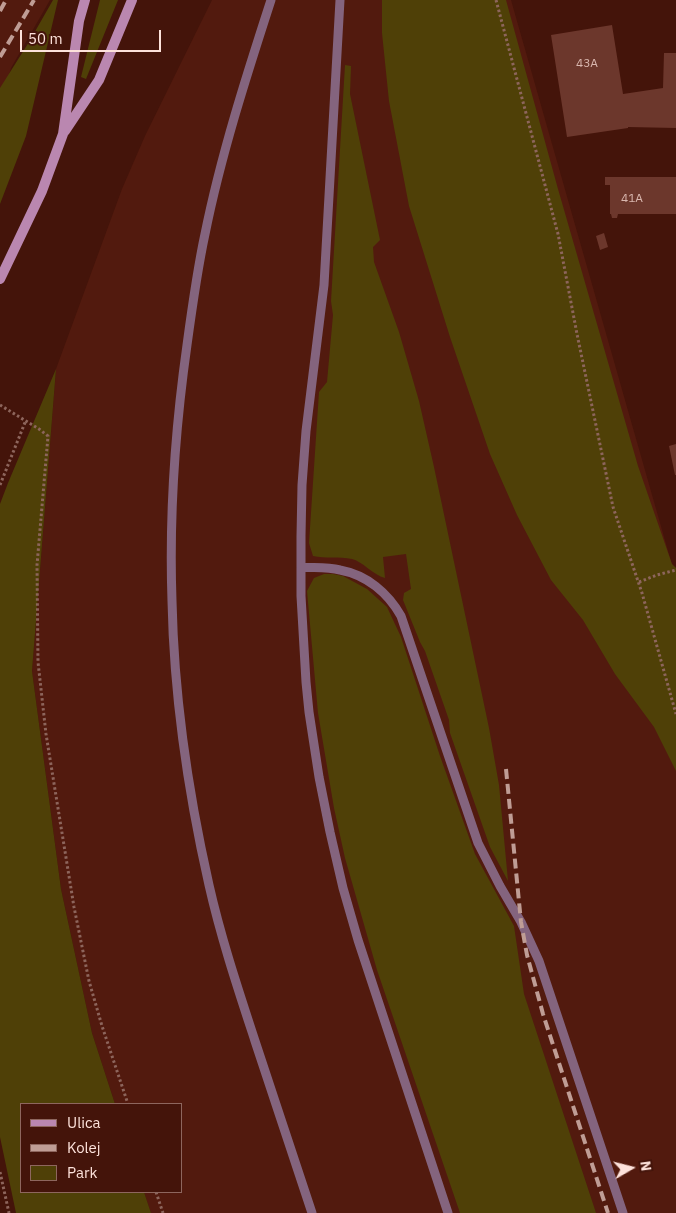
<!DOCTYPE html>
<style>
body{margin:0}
#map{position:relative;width:676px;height:1213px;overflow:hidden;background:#44140a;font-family:"IBM Plex Sans",sans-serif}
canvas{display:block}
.legend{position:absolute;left:20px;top:1103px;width:162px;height:90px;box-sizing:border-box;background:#44140a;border:1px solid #8e665e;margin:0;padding:6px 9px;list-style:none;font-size:15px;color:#fde2db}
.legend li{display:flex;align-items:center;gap:10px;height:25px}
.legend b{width:25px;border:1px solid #8e665e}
.north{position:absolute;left:606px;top:1143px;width:50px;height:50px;-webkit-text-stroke:4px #44140a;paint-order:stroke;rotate:82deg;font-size:14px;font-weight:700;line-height:20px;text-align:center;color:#fde2db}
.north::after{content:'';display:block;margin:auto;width:18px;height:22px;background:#fde2db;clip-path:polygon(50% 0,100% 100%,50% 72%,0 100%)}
.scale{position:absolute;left:20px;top:30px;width:141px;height:22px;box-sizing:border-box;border:2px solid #fde2db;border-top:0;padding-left:6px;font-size:15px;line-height:18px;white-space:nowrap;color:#fde2db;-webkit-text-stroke:4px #44140a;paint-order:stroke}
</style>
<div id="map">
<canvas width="676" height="1213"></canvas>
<ul class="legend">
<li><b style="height:6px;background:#ba87b0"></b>Ulica</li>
<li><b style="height:6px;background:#bf9d95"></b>Kolej</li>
<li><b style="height:14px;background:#4f4007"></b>Park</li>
</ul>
<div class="north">N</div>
<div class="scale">50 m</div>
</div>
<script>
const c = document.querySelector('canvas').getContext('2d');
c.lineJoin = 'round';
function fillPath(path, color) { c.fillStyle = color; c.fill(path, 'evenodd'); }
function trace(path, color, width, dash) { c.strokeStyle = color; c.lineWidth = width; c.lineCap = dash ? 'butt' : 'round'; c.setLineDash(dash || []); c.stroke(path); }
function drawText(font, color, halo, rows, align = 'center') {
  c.font = font + ' "IBM Plex Sans",sans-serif'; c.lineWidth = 5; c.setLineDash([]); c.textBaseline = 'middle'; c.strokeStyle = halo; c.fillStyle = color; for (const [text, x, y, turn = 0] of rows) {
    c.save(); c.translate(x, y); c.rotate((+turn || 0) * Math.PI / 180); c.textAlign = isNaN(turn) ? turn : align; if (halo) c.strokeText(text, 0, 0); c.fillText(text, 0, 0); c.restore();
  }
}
const built = new Path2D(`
 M0,0H50L11,68L0,108Z
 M212,0H511L676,579V1213H151L144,1192H181V1104H115L92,1033L61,889L32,671L56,369L122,189L145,136Z`);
const green = new Path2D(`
 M53,0H58L26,136L0,204V88L29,42Z
 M100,0H118L86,79L81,77Z
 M382,0H506L558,189L638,466L672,564L676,568V771L654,727L615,674L583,620L551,580L517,515L490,454L450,337L409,206L389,101L382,33Z
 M345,65L351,66L350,94L380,240L373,247L374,262L399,332L419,401L434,467L489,728L499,785L508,881L490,847L450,733L449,720L425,651L420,642L403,600L404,593L411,589L406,554L383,557L385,578C373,575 362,561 352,559C339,556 325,559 313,556L309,543L319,392L327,382L333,315L331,301Z
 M56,369L32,671L61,889L92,1033L115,1104H21V1192H144L151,1213H16L0,1137V504L8,483Z
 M324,574H333L343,576L367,589L387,607L401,637L440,756L475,854L514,926L524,994L596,1213H460L377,970L345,858L334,808L318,713L307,591L314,578Z`);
const building = new Path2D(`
 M612,25L623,94L663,88L664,53H676V128L628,127V128L567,137L551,35Z
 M605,177H676V214H618L617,218H612L611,214H610V185H605Z
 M604,233L608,247L600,250L596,236Z
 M676,444V475H675L669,446Z`);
const path = new Path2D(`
 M496,0L558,234L577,334L613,507L642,593L676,714
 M0,405L39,429L48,436L37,565L38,662L46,734L74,907L89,981L102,1026L128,1104
 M0,485L26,420
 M639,582L657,575L676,570
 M0,1172L9,1213
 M156,1192L163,1213`);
const lane = new Path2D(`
 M271,0C246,77 221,155 205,234C197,271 192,308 187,345C175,430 169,515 172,601C174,697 188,792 209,885C221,938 238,989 255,1041C274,1098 293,1156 312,1213
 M340,0L324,285L306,431L302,485L301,536V596L306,682L309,712L319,777L330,832L343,888L358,940L448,1213
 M301,567C314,568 327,567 340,570C367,575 388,593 401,616L478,843L500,886L521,922L539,961L623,1213`);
const secondary = new Path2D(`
 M65,131L99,80L132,0
 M0,279L42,191L63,134L79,21L85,0`);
const rail = new Path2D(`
 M0,11L6,0
 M0,57L34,0
 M506,769L521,922L527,955L543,1014L608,1213`);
const numberNames = [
 ["43A",587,64],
 ["41A",632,199]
];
fillPath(built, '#521a0e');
fillPath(green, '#4f4007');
fillPath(building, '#6c372c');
trace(path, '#8d655c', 3, [2.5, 2.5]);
trace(lane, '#84647e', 9);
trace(secondary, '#ba87b0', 10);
trace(rail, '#bf9d95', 4, [10, 5]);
drawText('12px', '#d9b7af', null, numberNames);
</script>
